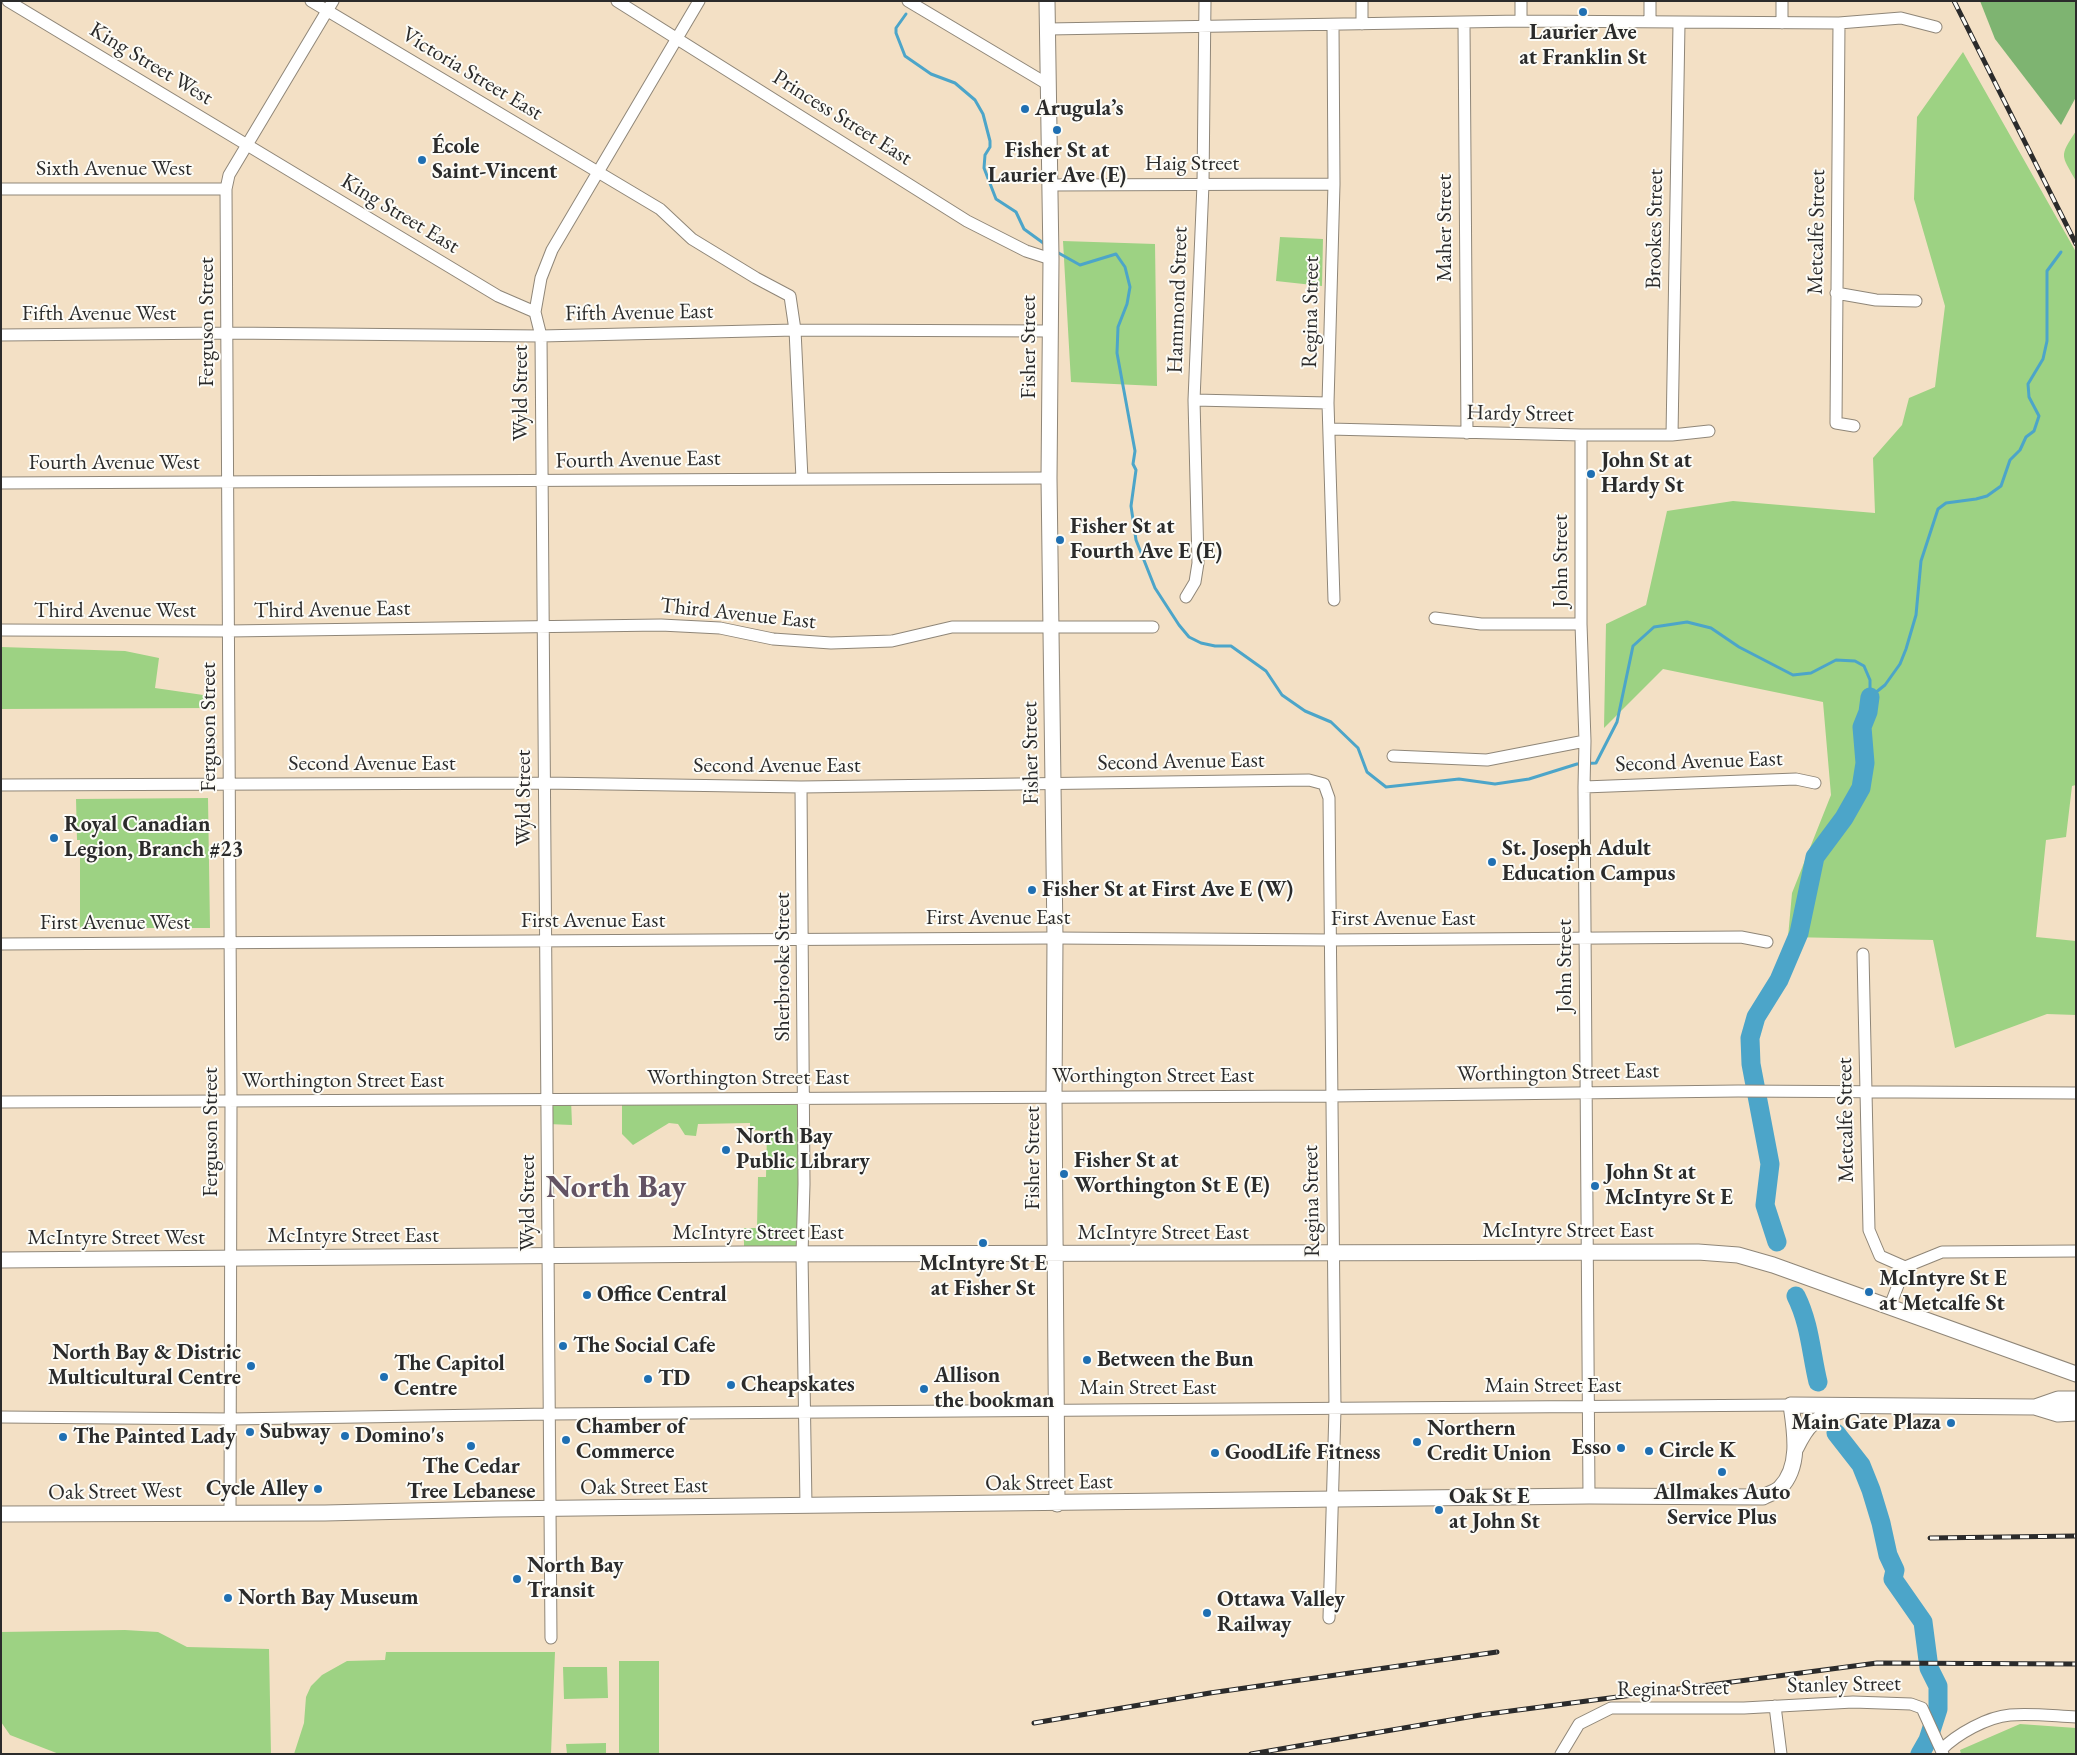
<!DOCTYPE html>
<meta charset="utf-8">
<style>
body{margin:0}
#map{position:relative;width:2077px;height:1755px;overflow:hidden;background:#f3e0c5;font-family:"EB Garamond",serif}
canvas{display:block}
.frame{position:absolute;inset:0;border:2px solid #2b2b2b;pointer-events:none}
</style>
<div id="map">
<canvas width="2077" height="1755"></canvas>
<div class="frame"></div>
</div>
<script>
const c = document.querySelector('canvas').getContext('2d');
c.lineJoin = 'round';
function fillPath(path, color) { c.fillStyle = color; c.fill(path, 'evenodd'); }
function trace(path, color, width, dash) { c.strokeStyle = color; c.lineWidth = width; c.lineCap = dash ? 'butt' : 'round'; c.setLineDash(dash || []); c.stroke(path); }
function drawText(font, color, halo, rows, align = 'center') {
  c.font = font + ' "EB Garamond",serif'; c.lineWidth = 4; c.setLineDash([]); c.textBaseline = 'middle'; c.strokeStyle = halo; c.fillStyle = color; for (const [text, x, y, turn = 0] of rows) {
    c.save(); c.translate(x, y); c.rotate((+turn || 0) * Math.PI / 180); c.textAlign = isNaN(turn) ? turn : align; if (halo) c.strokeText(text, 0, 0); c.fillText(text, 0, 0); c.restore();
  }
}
const green = new Path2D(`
 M1963,52L2076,252V785L2072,786L2066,837L2046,840L2036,937L2076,941V1015L2047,1014L1955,1048L1933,940L1788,937L1792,893L1831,795L1823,702L1663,669L1604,728L1606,624L1646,605L1667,511L1733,501L1875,513L1873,458L1902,425L1909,398L1935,387L1945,306L1914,199L1917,117Z
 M2076,131V181C2061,154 2059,157 2076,131Z
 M1280,237L1323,239L1322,286L1276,281Z
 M1063,241L1155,244L1157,386L1071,382Z
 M1,647L125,651L159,658L155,688L210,696L212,708L1,709Z
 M208,798L210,928H80V840H77L76,799Z
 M804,1097L802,1254H744V1228H757L758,1177H766L767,1131L750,1130V1123L698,1124L696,1136L685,1135L678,1124L669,1123L633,1145L622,1134V1099Z
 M548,1099H571L572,1125L548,1124Z
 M125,1630L158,1632L187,1647L269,1649L271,1754H59L10,1735L1,1722V1632Z
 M386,1652H555L551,1754H294L304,1723L306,1697L311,1686L322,1675L347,1661L385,1660Z
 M619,1661H659V1754H619Z
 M563,1667H607L608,1698L564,1699Z
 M2020,1724L2076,1728V1754H1961L1960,1750Z
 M606,1743V1754H567L566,1744Z`);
const forest = new Path2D(`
 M1980,1H2076V97L2061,125L1995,39Z`);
const stream = new Path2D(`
 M906,14L896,28V33L905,56L931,74L955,83L975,100L983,114L990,141V147L985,155L984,168L996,199L1016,212L1024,229L1046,245
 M1055,251L1080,265L1116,254L1125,267L1130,287L1127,304L1118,327L1117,353L1135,451L1133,464L1136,470L1131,506L1136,540L1155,588L1179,625L1189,637L1201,643L1215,646H1231L1266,671L1282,695L1305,711L1331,722L1358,748L1367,772L1386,787L1459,779L1495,784L1529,779L1577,764L1596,763L1617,722L1633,646L1654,627L1687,622L1711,628L1739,647L1793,675L1811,673L1836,660L1855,661L1864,666L1870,680V697L1885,685L1900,664L1906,649L1916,615L1921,561L1938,509L1946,503L1976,499L1987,496L2001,486L2010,460L2020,450L2026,437L2034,431L2039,416L2029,397L2028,384L2043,359L2047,341V271L2061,252`);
const river = new Path2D(`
 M1777,1242L1765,1205L1770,1164L1751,1064L1750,1038L1756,1017L1779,980L1799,933L1815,857L1844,818L1861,788L1865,763L1862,727L1868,712L1870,697
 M1796,1296C1810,1324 1811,1353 1818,1382
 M1836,1433L1861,1465L1871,1490L1881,1523L1888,1555L1895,1570L1893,1579L1923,1622L1929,1668L1938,1686V1709L1928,1740L1920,1754`);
const minor = new Path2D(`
 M8,1L498,296L535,312
 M311,1L660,209L692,239L756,278L790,296L795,330L802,479
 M617,1L967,221L1026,251L1051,259
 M908,1L1049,85
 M1362,1V24
 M1521,1V21
 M1650,22V1
 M1782,23V1
 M1839,23L1836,423L1854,426
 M1464,24L1467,433
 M1333,25L1334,184L1328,403L1334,600
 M1048,29L1521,21L1839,23L1901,18L1936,27
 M1050,185L1334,184
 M1,189H226
 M1836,293L1876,300L1916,301
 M1,335L227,333L541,336L795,330L1051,331
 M1194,400L1328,403
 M1329,429L1581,435H1672L1709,431
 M1581,435V624L1585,741L1584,787L1589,1496
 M1672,435L1679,24
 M1,483L1049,478
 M1186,597L1195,582L1198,563L1194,400L1203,184L1205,1
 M1435,618L1481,624H1581
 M1,630L228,631L661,625L720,628L773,639L831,643L892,641L952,627H1153
 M1393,756L1487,760L1585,741
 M1,785L544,783L801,787L1309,780L1324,784L1329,798L1335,1409L1329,1618
 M801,787L804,1184L802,1254L806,1506
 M1584,787L1796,779L1815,783
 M1,944L1055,938L1330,940L1741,937L1767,942
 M1863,954L1869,1230L1880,1256L1905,1267
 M1,1102L1331,1096L1738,1091L2076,1093
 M1890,1306L1905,1267L1942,1252L2076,1251
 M1,1417L231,1419L550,1414L1791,1405
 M230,1512L231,1102L226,189L229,175L333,1
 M551,1638L541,336L535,312L541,278L552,250L699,1
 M1775,1706L1781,1754
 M1941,1750C1957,1734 1987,1717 2010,1715C2031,1713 2054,1716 2076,1717
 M1561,1754L1579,1724L1611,1708H1744L1853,1702L1911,1704L1922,1708L1943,1754`);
const major = new Path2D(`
 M1047,1L1051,259L1049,478L1055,938L1054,1097L1057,1504
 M1,1260L744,1254L1698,1252L1738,1255L1773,1265L2076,1374
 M2035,1407L2058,1399H2076
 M1796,1448C1810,1419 1815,1420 1844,1410
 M1,1514L325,1513L497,1509L1589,1496L1763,1497C1768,1494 1776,1492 1780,1488C1801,1467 1795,1432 1791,1405L2035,1407L2058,1414L2076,1413`);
const rail = new Path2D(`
 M1954,1L2076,244
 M1930,1538L2076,1536
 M1034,1723L1210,1693L1497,1652
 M1251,1754L1480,1715L1877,1663L2076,1664`);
const markers = [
 [1583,12,5,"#1f6fb2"],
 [1025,109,5,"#1f6fb2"],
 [1057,130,5,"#1f6fb2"],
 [422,160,5,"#1f6fb2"],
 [1591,474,5,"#1f6fb2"],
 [1060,540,5,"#1f6fb2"],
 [54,838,5,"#1f6fb2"],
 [1492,862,5,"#1f6fb2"],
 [1032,890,5,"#1f6fb2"],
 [726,1150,5,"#1f6fb2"],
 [1064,1174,5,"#1f6fb2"],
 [1595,1186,5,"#1f6fb2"],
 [983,1243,5,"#1f6fb2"],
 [1869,1292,5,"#1f6fb2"],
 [587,1295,5,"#1f6fb2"],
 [563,1346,5,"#1f6fb2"],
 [1087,1360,5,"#1f6fb2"],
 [251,1366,5,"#1f6fb2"],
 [384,1377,5,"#1f6fb2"],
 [648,1379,5,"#1f6fb2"],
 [731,1385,5,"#1f6fb2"],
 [924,1389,5,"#1f6fb2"],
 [1951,1423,5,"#1f6fb2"],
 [250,1432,5,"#1f6fb2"],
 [345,1436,5,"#1f6fb2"],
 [63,1437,5,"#1f6fb2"],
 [566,1440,5,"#1f6fb2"],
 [1417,1442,5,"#1f6fb2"],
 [471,1446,5,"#1f6fb2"],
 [1621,1448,5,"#1f6fb2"],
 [1649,1451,5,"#1f6fb2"],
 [1215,1453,5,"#1f6fb2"],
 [1722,1472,5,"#1f6fb2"],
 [318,1489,5,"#1f6fb2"],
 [1439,1510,5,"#1f6fb2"],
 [517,1579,5,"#1f6fb2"],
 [228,1598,5,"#1f6fb2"],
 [1207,1613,5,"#1f6fb2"]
];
const poiNames = [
 ["Laurier Ave",1583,33,"center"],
 ["at Franklin St",1583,58,"center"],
 ["Arugula’s",1035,109],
 ["École",432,147],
 ["Saint-Vincent",432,172],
 ["Fisher St at",1057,151,"center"],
 ["Laurier Ave (E)",1057,176,"center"],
 ["John St at",1601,461],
 ["Hardy St",1601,486],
 ["Fisher St at",1070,527],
 ["Fourth Ave E (E)",1070,552],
 ["Royal Canadian",64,825],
 ["Legion, Branch #23",64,850],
 ["St. Joseph Adult",1502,849],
 ["Education Campus",1502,874],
 ["Fisher St at First Ave E (W)",1042,890],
 ["North Bay",736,1137],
 ["Public Library",736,1162],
 ["Fisher St at",1074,1161],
 ["Worthington St E (E)",1074,1186],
 ["John St at",1605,1173],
 ["McIntyre St E",1605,1198],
 ["McIntyre St E",983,1264,"center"],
 ["at Fisher St",983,1289,"center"],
 ["McIntyre St E",1879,1279],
 ["at Metcalfe St",1879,1304],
 ["Office Central",597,1295],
 ["The Social Cafe",573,1346],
 ["North Bay & Distric",241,1353,"right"],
 ["Multicultural Centre",241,1378,"right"],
 ["Between the Bun",1097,1360],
 ["The Capitol",394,1364],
 ["Centre",394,1389],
 ["Allison",934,1376],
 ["the bookman",934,1401],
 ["TD",658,1379],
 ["Cheapskates",741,1385],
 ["Main Gate Plaza",1941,1423,"right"],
 ["Chamber of",576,1427],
 ["Commerce",576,1452],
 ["Northern",1427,1429],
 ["Credit Union",1427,1454],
 ["Subway",260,1432],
 ["Domino's",355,1436],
 ["The Painted Lady",73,1437],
 ["Esso",1611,1448,"right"],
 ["Circle K",1659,1451],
 ["GoodLife Fitness",1225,1453],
 ["The Cedar",471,1467,"center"],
 ["Tree Lebanese",471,1492,"center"],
 ["Cycle Alley",308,1489,"right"],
 ["Allmakes Auto",1722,1493,"center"],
 ["Service Plus",1722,1518,"center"],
 ["Oak St E",1449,1497],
 ["at John St",1449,1522],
 ["North Bay",527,1566],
 ["Transit",527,1591],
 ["North Bay Museum",238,1598],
 ["Ottawa Valley",1217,1600],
 ["Railway",1217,1625]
];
const streetNames = [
 ["King Street West",151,64,31],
 ["Victoria Street East",472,74,31],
 ["Princess Street East",842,118,32],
 ["Haig Street",1192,164],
 ["Sixth Avenue West",114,169],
 ["King Street East",400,214,31],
 ["Maher Street",1445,228,-90],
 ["Brookes Street",1655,229,-89],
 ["Metcalfe Street",1817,232,-89],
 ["Hammond Street",1178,300,-88],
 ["Regina Street",1311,312,-89],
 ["Fifth Avenue East",639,313,-1],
 ["Fifth Avenue West",99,314],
 ["Ferguson Street",207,322,-90],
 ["Fisher Street",1029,347,-90],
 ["Wyld Street",521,393,-90],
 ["Hardy Street",1520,414,1],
 ["Fourth Avenue East",638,460,-1],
 ["Fourth Avenue West",114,463],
 ["John Street",1561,561,-90],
 ["Third Avenue East",332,610,-1],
 ["Third Avenue West",115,611],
 ["Third Avenue East",738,614,6],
 ["Ferguson Street",209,727,-90],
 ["Fisher Street",1031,753,-91],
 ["Second Avenue East",1181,762,-1],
 ["Second Avenue East",1699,762,-2],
 ["Second Avenue East",372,764],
 ["Second Avenue East",777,766],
 ["Wyld Street",524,798,-90],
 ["First Avenue East",998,918],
 ["First Avenue East",1403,919],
 ["First Avenue East",593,921],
 ["First Avenue West",115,923],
 ["John Street",1565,966,-90],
 ["Sherbrooke Street",783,967,-90],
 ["Worthington Street East",1558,1073,-1],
 ["Worthington Street East",1153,1076],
 ["Worthington Street East",748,1078],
 ["Worthington Street East",343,1081],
 ["Metcalfe Street",1846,1120,-91],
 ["Ferguson Street",211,1132,-90],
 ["Fisher Street",1033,1158,-90],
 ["Regina Street",1312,1201,-91],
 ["Wyld Street",528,1203,-90],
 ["McIntyre Street East",1568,1231],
 ["McIntyre Street East",758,1233],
 ["McIntyre Street East",1163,1233],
 ["McIntyre Street East",353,1236],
 ["McIntyre Street West",116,1238],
 ["Main Street East",1553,1386],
 ["Main Street East",1148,1388],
 ["Oak Street East",1049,1483,-1],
 ["Oak Street East",644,1487,-1],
 ["Oak Street West",115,1492,-1],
 ["Stanley Street",1844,1685,-1],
 ["Regina Street",1673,1689,-1]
];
const townNames = [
 ["North Bay",616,1188]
];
fillPath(green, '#9dd283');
fillPath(forest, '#7eb471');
trace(stream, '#4ca5c9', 3);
trace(river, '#4ca5c9', 19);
trace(minor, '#8f8678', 13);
trace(major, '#8f8678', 17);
trace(minor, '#fff', 11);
trace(major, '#fff', 15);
trace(rail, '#2b2b2b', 5);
trace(rail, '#fdfcf7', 3, [9]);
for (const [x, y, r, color] of markers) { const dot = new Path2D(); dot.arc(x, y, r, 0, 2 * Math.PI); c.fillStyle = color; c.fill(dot); trace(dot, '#fdfcf7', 2); }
drawText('bold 22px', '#2b2b2b', '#fdfcf7', poiNames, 'left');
drawText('22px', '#2b2b2b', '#fdfcf7', streetNames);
drawText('bold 32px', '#635363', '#fdfcf7', townNames);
</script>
